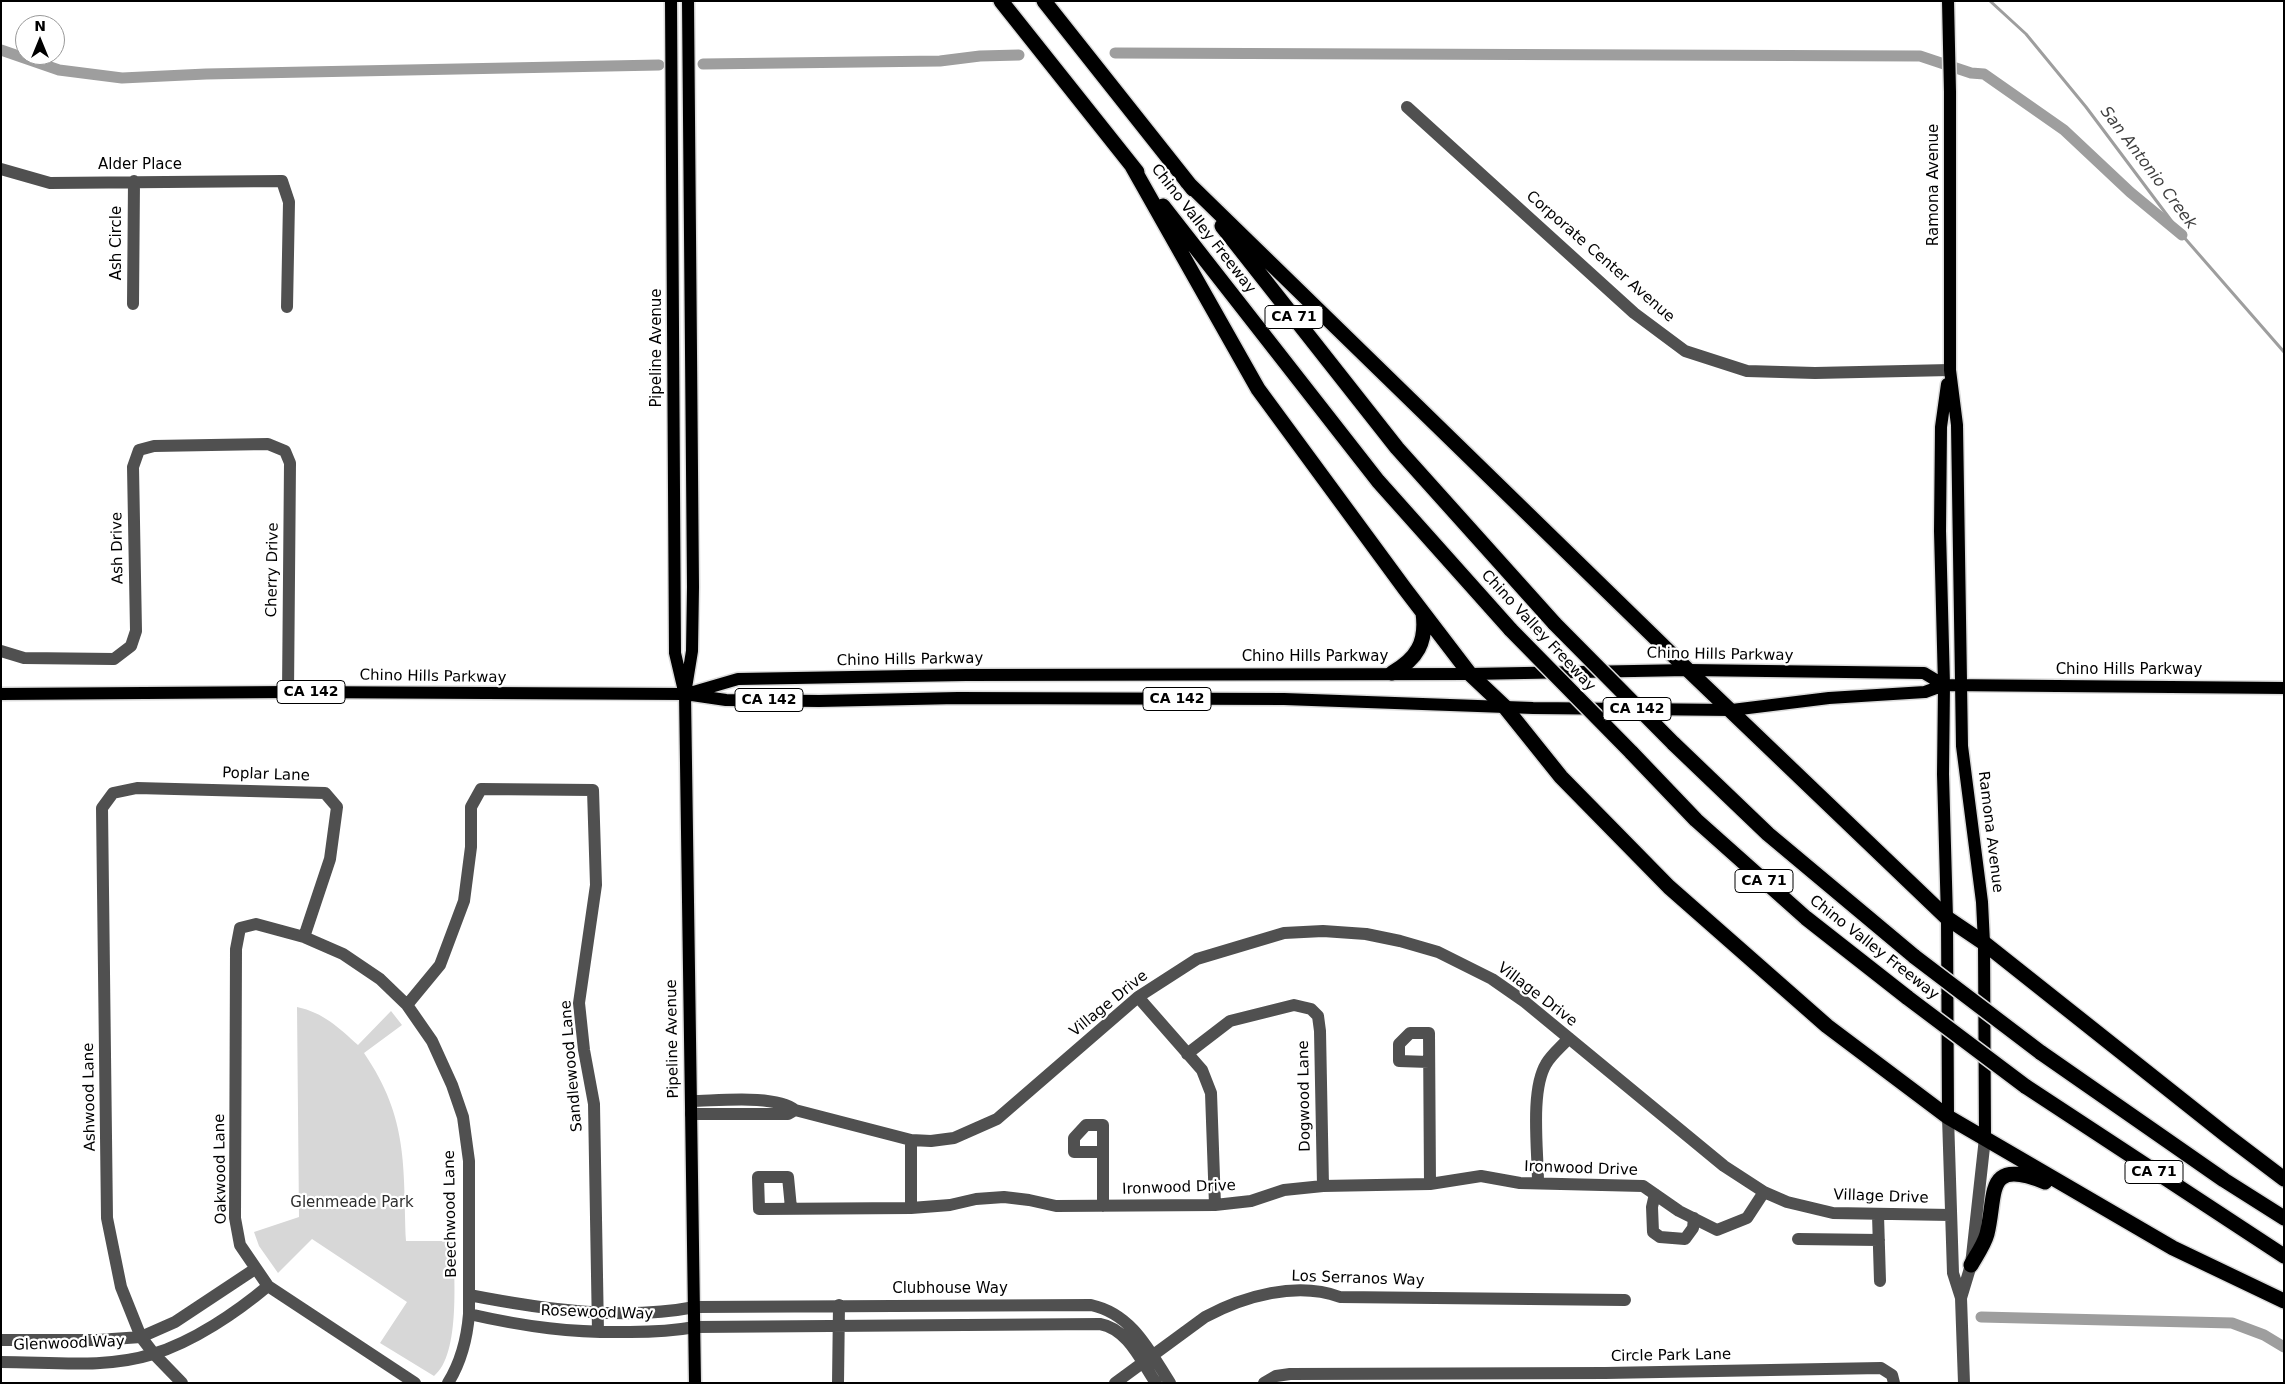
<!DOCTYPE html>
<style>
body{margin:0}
#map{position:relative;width:2285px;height:1384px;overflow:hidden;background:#fff;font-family:"DejaVu Sans",sans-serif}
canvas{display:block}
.frame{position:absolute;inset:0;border:2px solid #000;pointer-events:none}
.north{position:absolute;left:15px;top:15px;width:50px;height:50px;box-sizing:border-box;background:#fff;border:1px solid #999;border-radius:50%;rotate:0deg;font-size:14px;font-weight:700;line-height:20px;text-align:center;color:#000}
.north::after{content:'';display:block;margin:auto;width:18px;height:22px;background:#000;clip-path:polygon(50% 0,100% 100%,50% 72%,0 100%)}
</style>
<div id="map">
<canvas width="2285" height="1384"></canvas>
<div class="frame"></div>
<div class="north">N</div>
</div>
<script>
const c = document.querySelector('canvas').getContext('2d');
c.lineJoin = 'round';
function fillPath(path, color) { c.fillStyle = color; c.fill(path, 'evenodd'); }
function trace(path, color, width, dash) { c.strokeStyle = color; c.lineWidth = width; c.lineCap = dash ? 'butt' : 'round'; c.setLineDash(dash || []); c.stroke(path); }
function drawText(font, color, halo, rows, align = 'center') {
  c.font = font + ' "DejaVu Sans",sans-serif'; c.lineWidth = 4.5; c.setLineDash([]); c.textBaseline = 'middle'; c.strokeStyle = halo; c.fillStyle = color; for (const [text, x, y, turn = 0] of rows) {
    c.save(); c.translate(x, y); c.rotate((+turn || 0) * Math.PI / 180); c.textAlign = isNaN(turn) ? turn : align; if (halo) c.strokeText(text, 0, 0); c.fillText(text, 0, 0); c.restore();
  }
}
const green = new Path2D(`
 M297,1007C324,1013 338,1027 358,1045L391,1011L402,1025L364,1053C409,1119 403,1166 406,1241H453C454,1273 461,1355 434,1376L380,1343L407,1302L312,1239L278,1273L259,1246L254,1232L299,1217Z`);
const stream = new Path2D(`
 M1990,1L2026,34L2086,107L2182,235L2284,352`);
const canal = new Path2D(`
 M1,50L59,70L122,78L206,74L659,65
 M1115,53L1920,56L1971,73L1984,74L2064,130L2130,192L2182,235
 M703,64L940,61L980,56L1019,55
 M1981,1317L2232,1323L2264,1335L2284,1347`);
const minor = new Path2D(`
 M1407,107L1634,313L1685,351L1747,371L1815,373L1950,370
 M1,169L50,183L282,181L289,202L287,307
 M133,304L134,181
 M1,651L24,658L114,659L131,646L136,631L133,467L139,450L154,446L268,444L285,451L290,463L288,692
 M1138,997L1202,1070L1211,1093L1215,1205
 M407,1005L440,965L464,901L471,847V807L481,789L593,790L596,885L579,1003L584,1050L594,1104L598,1332
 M1187,1054L1230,1021L1294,1005L1311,1009L1318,1016L1320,1031L1323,1186
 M1429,1062L1399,1061V1044L1410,1033H1429L1430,1184
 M691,1101C716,1101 775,1094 795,1110L911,1140L931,1141L954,1138L997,1119L1138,997L1197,959L1284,933L1323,931L1366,934L1400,941L1438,952L1492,979L1525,1002L1724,1166L1764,1192L1787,1202L1833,1213L1951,1215
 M691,1114H788L795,1110
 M1948,1117L1953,1273L1961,1298L1964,1383
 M911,1140V1208
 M1103,1152H1074V1138L1086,1125H1103V1206
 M1538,1183C1538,1151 1530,1091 1546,1064C1551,1055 1562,1046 1569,1038
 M1655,1194L1652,1207L1653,1232L1660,1237L1685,1239L1693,1228L1694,1218
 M791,1208L788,1177H758L759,1209L911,1208L950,1205L976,1199L1004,1197L1029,1200L1056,1206L1215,1205L1251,1201L1284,1190L1323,1186L1430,1184L1481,1176L1520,1183L1643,1186L1679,1211L1717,1230L1747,1218L1764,1192
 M1878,1215L1880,1281
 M1798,1239L1879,1240
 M469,1295C541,1309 622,1321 695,1307L1091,1305C1132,1314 1149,1350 1170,1383
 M1961,1298L1971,1265L1985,1138
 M469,1314C526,1327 572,1333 630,1332C652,1332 673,1331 695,1327L1100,1324C1128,1329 1141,1361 1156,1383
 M1,1340H98L141,1337L175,1322L255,1269
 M1,1362C51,1362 106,1369 153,1354C193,1342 237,1312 268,1286
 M182,1383L154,1354L141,1337L121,1287L107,1218L102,808L113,793L137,788L325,793L337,807L330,859L304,937
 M415,1383L268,1286L240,1245L235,1218L236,949L240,928L256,924L304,937L343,954L380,979L407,1005L432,1041L452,1085L463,1117L469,1161V1314C467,1339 461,1362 448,1383
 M838,1383L839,1305
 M1115,1383L1205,1317C1244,1296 1297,1281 1340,1297L1625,1300
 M1264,1383L1276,1376L1290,1374L1605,1373L1881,1368L1892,1375L1894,1383`);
const major = new Path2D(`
 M671,1L675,653L683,687
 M688,1L693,587L692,651L685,694L695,1383
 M1948,1L1950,92V370L1957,425L1962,746L1982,902L1984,943L1985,1138
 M1947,384L1941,427L1940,531L1944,685L1943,774L1947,918L1948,1117
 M690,693L738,679L966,675L1470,674L1688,670L1924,673L1944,685
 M1,694L288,692L685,694L726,700L819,701L958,698L1284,699L1533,708L1732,710L1829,698L1925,692L1944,685L2284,688`);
const highway = new Path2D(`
 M1001,1L1137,172
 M1044,1L1193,189
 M1132,166L1258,389L1405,589L1470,674L1504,706L1561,777L1669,887L1827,1026L1948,1117L2173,1248L2284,1301
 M1187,182L1688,670L1947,918L1984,943L2226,1135L2284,1179
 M1163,206L1378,481L1511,630
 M1222,226L1397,448L1555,624
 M1392,673C1417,659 1427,642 1423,613
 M1673,743L1768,834L1915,957
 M1631,752L1696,820L1806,918L1908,998
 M2040,1052L2224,1180L2284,1218
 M2025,1086L2284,1256
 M1971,1265C1976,1256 1984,1245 1987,1234C1997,1193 1984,1158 2045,1182`);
const highwayBridge = new Path2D(`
 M1555,624L1673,743
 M1511,630L1631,752
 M1915,957L2040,1052
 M1908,998L2025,1086`);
const shields = [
 [1294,317,58],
 [311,692,68],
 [1177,699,68],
 [769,700,68],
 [1637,709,68],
 [1764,881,58],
 [2154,1172,58]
];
const shieldNames = [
 ["CA 71",1294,317],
 ["CA 142",311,692],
 ["CA 142",1177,699],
 ["CA 142",769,700],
 ["CA 142",1637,709],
 ["CA 71",1764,881],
 ["CA 71",2154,1172]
];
const streetNames = [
 ["Alder Place",140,165],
 ["Ramona Avenue",1934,185,-90],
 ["Chino Valley Freeway",1203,229,52],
 ["Ash Circle",117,243,-90],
 ["Corporate Center Avenue",1600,257,41],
 ["Pipeline Avenue",657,348,-90],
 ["Ash Drive",118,548,-91],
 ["Cherry Drive",273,570,-89],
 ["Chino Valley Freeway",1538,631,47],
 ["Chino Hills Parkway",1720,655,1],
 ["Chino Hills Parkway",1315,657],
 ["Chino Hills Parkway",910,660,-1],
 ["Chino Hills Parkway",2129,670],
 ["Chino Hills Parkway",433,677,1],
 ["Poplar Lane",266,775,2],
 ["Ramona Avenue",1990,832,83],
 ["Chino Valley Freeway",1874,948,38],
 ["Village Drive",1537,995,37],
 ["Village Drive",1109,1004,-39],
 ["Pipeline Avenue",673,1039,-91],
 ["Sandlewood Lane",572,1066,-95],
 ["Dogwood Lane",1305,1096,-91],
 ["Ashwood Lane",90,1097,-91],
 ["Oakwood Lane",221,1169,-91],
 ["Ironwood Drive",1581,1169,2],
 ["Ironwood Drive",1179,1188,-2],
 ["Village Drive",1881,1197,2],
 ["Beechwood Lane",451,1214,-91],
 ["Los Serranos Way",1358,1279,2],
 ["Clubhouse Way",950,1289],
 ["Rosewood Way",597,1313,2],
 ["Glenwood Way",69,1344,-2],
 ["Circle Park Lane",1671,1356,-1]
];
const parkNames = [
 ["Glenmeade Park",352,1203]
];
const waterNames = [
 ["San Antonio Creek",2148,168,53]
];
fillPath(green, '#d7d7d7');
trace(stream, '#9e9e9e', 3);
trace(canal, '#9e9e9e', 11);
trace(major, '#dbdbdb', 15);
trace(highway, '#dbdbdb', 18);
trace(minor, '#505050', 12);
trace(major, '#000', 12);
trace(highway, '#000', 15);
trace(highwayBridge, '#dbdbdb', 18, []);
trace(highwayBridge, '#000', 15);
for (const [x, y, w] of shields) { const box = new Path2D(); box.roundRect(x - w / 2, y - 11.5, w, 23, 4); c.fillStyle = '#fff'; c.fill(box); trace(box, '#000', 1); }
drawText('bold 14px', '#000', null, shieldNames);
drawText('15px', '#000', '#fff', streetNames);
drawText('15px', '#2e2e2e', '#fff', parkNames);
drawText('italic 16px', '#3f3f3f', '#fff', waterNames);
</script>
